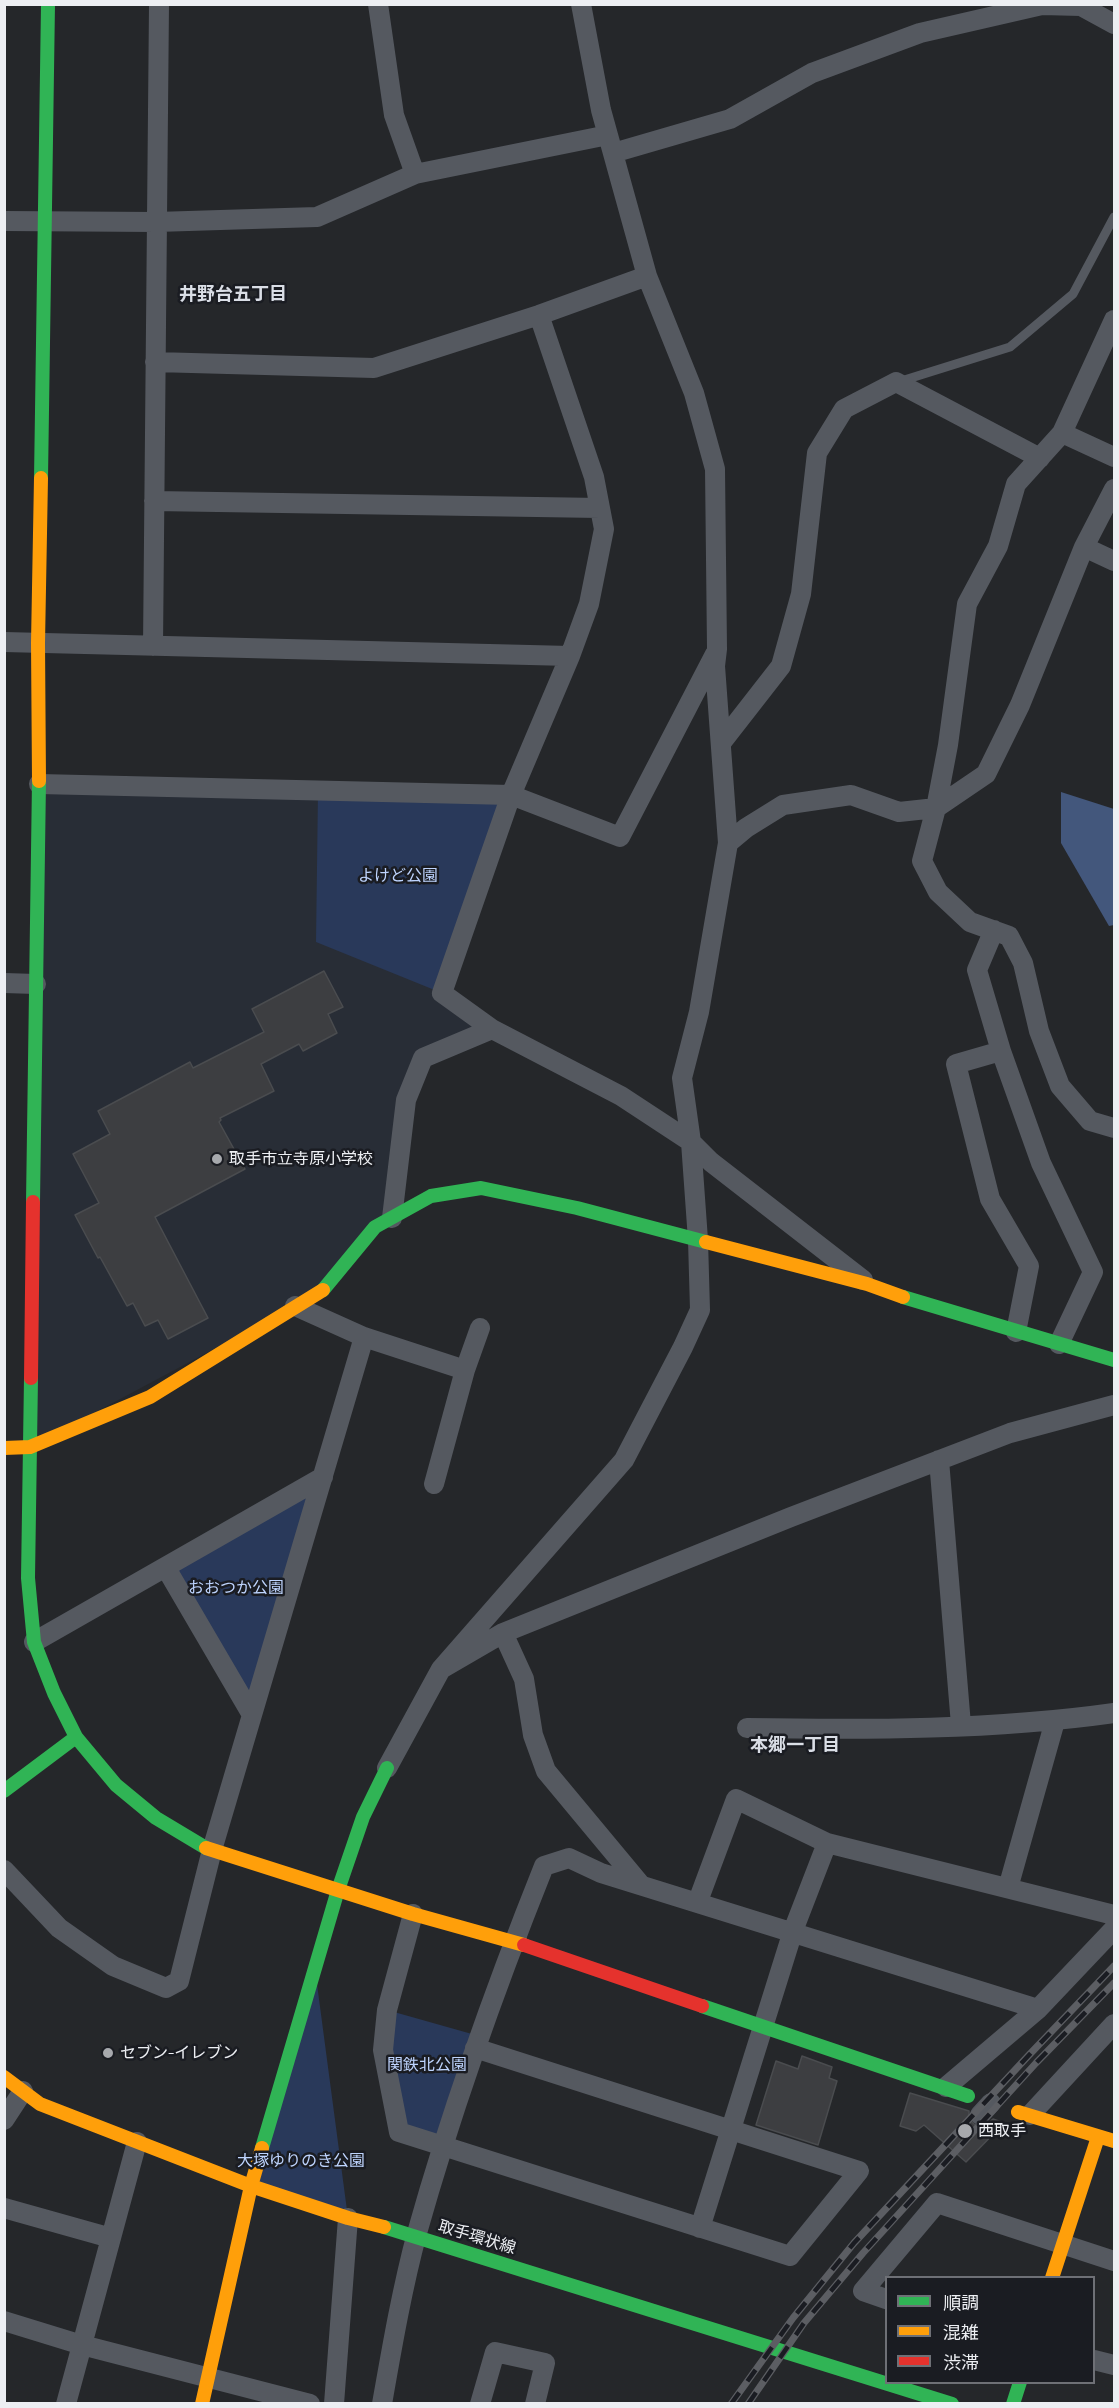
<!DOCTYPE html>
<meta charset="utf-8">
<style>
body{margin:0}
#map{position:relative;width:1119px;height:2408px;overflow:hidden;background:#25272a;font-family:Barlow,"Noto Sans JP",sans-serif}
canvas{display:block}
.frame{position:absolute;inset:0;border:6px solid #edeff3;pointer-events:none}
.legend{position:absolute;left:885px;top:2276px;width:210px;height:108px;box-sizing:border-box;background:#1a1c22;border:2px solid #6e7076;margin:0;padding:8px 10px;list-style:none;font-size:18px;color:#edeff3}
.legend li{display:flex;align-items:center;gap:12px;height:30px}
.legend b{width:30px;border:2px solid #6e7076}
</style>
<div id="map">
<canvas width="1119" height="2408"></canvas>
<div class="frame"></div>
<ul class="legend">
<li><b style="height:8px;background:#30b455"></b>順調</li>
<li><b style="height:8px;background:#ff9f0a"></b>混雑</li>
<li><b style="height:8px;background:#e5322d"></b>渋滞</li>
</ul>
</div>
<script>
const c = document.querySelector('canvas').getContext('2d');
c.lineJoin = 'round';
function fillPath(path, color) { c.fillStyle = color; c.fill(path, 'evenodd'); }
function trace(path, color, width, dash) { c.strokeStyle = color; c.lineWidth = width; c.lineCap = dash ? 'butt' : 'round'; c.setLineDash(dash || []); c.stroke(path); }
function drawText(font, color, halo, rows, align = 'center') {
  c.font = font + ' Barlow,"Noto Sans JP",sans-serif'; c.lineWidth = 5; c.setLineDash([]); c.textBaseline = 'middle'; c.strokeStyle = halo; c.fillStyle = color; for (const [text, x, y, turn = 0] of rows) {
    c.save(); c.translate(x, y); c.rotate((+turn || 0) * Math.PI / 180); c.textAlign = isNaN(turn) ? turn : align; if (halo) c.strokeText(text, 0, 0); c.fillText(text, 0, 0); c.restore();
  }
}
const built = new Path2D(`
 M39,784L318,791L442,993L492,1029L423,1059L392,1218L321,1292L30,1447Z`);
const green = new Path2D(`
 M318,791L511,795L442,993L316,942Z
 M323,1477L252,1715L166,1568Z
 M315,1969L348,2218L251,2186Z
 M387,2010L479,2036L443,2147L399,2132Z`);
const forest = new Path2D(`
 M1061,792L1114,809V925L1109,926L1061,843Z`);
const building = new Path2D(`
 M324,971L343,1007L328,1014L337,1033L303,1051L299,1044L261,1064L274,1091L220,1118L221,1120L219,1122L245,1169L155,1217L208,1318L168,1339L158,1320L145,1326L133,1303L127,1306L100,1257L98,1258L75,1215L99,1203L73,1154L110,1134L98,1111L190,1062L193,1068L264,1032L252,1009Z
 M802,2056L832,2067L829,2078L837,2081L818,2145L756,2125L776,2061L798,2069Z
 M910,2093L969,2111V2119L977,2127L984,2126L993,2119L1004,2123L966,2162L924,2125L916,2131L900,2126Z`);
const lane = new Path2D(`
 M898,382L1010,347L1073,294L1114,217`);
const street = new Path2D(`
 M378,4L394,115L415,174
 M581,4L601,110L647,276L694,393L715,469L717,649L715,666L728,843L699,1012L682,1078L691,1142L711,1162L863,1280
 M613,153L730,119L812,73L920,33L1042,5L1081,6L1114,24
 M4,221L156,222L317,217L415,174L608,135
 M155,362L374,368L539,315L647,276
 M1062,433L1114,457
 M1114,489L1084,547L1020,705L986,774L936,808L922,861L938,892L970,922L1009,936L1023,963L1039,1031L1060,1086L1090,1121L1114,1128
 M154,501L600,508
 M1084,547L1114,561
 M4,642L570,656
 M153,646L159,4
 M721,743L781,666L801,594L817,453L844,409L896,382L1040,458
 M39,784L511,795L620,837L715,654
 M728,843L746,828L783,805L851,795L899,812L936,808L948,745L967,604L998,546L1016,484L1062,433L1114,320
 M994,930L977,970L1001,1051L1041,1163L1093,1272L1059,1344
 M4,983L36,984
 M1001,1051L956,1064L990,1199L1029,1266L1016,1332
 M392,1218L406,1100L423,1058L492,1029
 M295,1306L364,1337L465,1370
 M939,1460L961,1725
 M434,1484L465,1370L480,1328
 M166,1568L252,1715
 M503,1633L524,1679L533,1735L546,1771L640,1884
 M34,1642L323,1477
 M441,1669L624,1460L683,1347L700,1310L698,1240L691,1142L621,1096L492,1029L442,993L511,795L570,656L589,604L604,529L594,477L539,315
 M747,1728C869,1730 993,1730 1114,1713
 M387,1768L441,1669L503,1633L791,1517L1010,1433L1114,1405
 M4,1870L59,1928L113,1966L166,1988L179,1981L212,1850L364,1337
 M1008,1888L1055,1721
 M698,1901L736,1799L827,1843
 M413,1914L387,2010L383,2050L399,2132L790,2256L859,2171L475,2048
 M946,2087L1038,2009L1114,1929
 M980,2115L991,2103
 M1030,2115L1114,2024
 M4,2120L23,2091
 M4,2208L111,2238
 M700,2228L793,1931L827,1843L1114,1915
 M886,2299L863,2291L937,2203L1114,2261
 M4,2321L82,2345L310,2404
 M1094,2360L1114,2365
 M66,2404L137,2142
 M334,2404L348,2218
 M382,2404C392,2347 402,2289 417,2233C452,2108 496,1986 544,1866L569,1858L601,1873L1038,2009
 M480,2404L495,2352L545,2363L535,2404`);
const fast = new Path2D(`
 M41,478L48,4
 M33,1202L39,781
 M323,1290L375,1227L431,1196L481,1188L577,1208L706,1242
 M903,1297L1114,1360
 M31,1378L28,1578L34,1642L54,1693L76,1737L116,1785L156,1818L206,1848
 M4,1791L76,1737
 M702,2006L968,2096
 M262,2148L338,1890L363,1817L387,1768
 M384,2227L952,2404
 M1013,2404L1020,2382`);
const slow = new Path2D(`
 M39,781L38,643L41,478
 M706,1242L867,1284L903,1297
 M4,1448L30,1447L150,1397L323,1290
 M206,1848L413,1914L524,1945
 M4,2077L40,2104L251,2186L348,2218L384,2227
 M1018,2112L1114,2141
 M1052,2278L1098,2137
 M202,2404L251,2186L262,2148`);
const jam = new Path2D(`
 M31,1378L33,1202
 M524,1945L702,2006`);
const rail = new Path2D(`
 M731,2404L793,2318L854,2243L1029,2055L1114,1966
 M748,2404L804,2323L863,2253L1036,2063L1114,1983`);
const markers = [
 [217,1159,6,"#a7a9ad"],
 [108,2053,6,"#a7a9ad"],
 [965,2131,8,"#a7a9ad"]
];
const parkNames = [
 ["よけど公園",398,876],
 ["おおつか公園",236,1588],
 ["関鉄北公園",427,2065],
 ["大塚ゆりのき公園",301,2161]
];
const poiNames = [
 ["取手市立寺原小学校",229,1159],
 ["セブン-イレブン",120,2053],
 ["西取手",978,2131]
];
const streetNames = [
 ["取手環状線",477,2237,17]
];
const neighbourhoodNames = [
 ["井野台五丁目",233,294],
 ["本郷一丁目",795,1745]
];
fillPath(built, '#282d36');
fillPath(green, '#29395a');
fillPath(forest, '#43577c');
fillPath(building, '#3d3e41');
trace(building, '#4a4c4f', 1.5);
trace(lane, '#555960', 9);
trace(street, '#555960', 20);
trace(fast, '#30b455', 14);
trace(slow, '#ff9f0a', 14);
trace(jam, '#e5322d', 14);
trace(rail, '#5c5e63', 7);
trace(rail, '#1a1c22', 4.5, [14]);
for (const [x, y, r, color] of markers) { const dot = new Path2D(); dot.arc(x, y, r, 0, 2 * Math.PI); c.fillStyle = color; c.fill(dot); trace(dot, '#1a1c22', 2); }
drawText('16px', '#bed4fe', '#1a1c22', parkNames);
drawText('16px', '#edeff3', '#1a1c22', poiNames, 'left');
drawText('16px', '#edeff3', '#1a1c22', streetNames);
drawText('bold 18px', '#dadee6', '#1a1c22', neighbourhoodNames);
</script>
